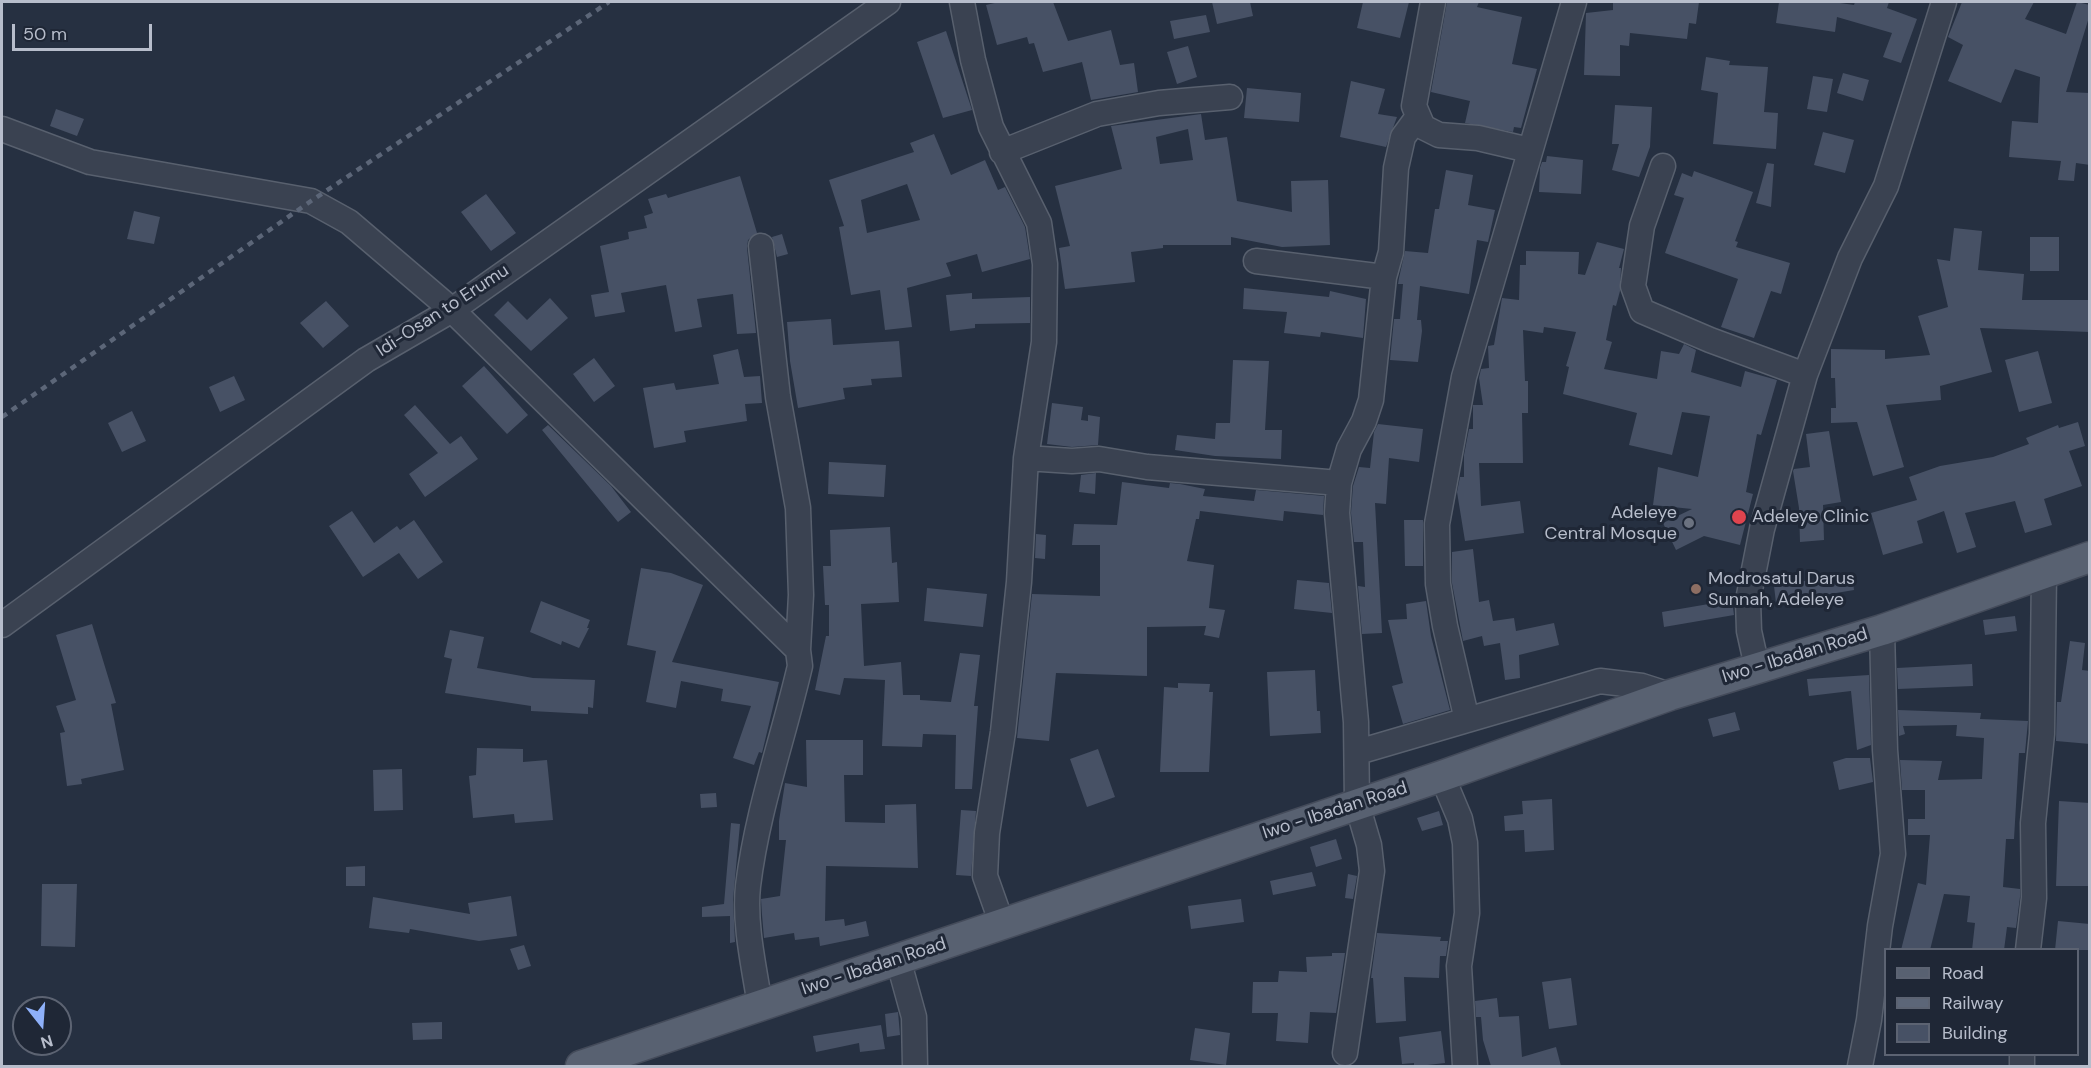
<!DOCTYPE html>
<style>
body{margin:0}
#map{position:relative;width:2091px;height:1068px;overflow:hidden;background:#263041;font-family:"DM Sans",sans-serif}
canvas{display:block}
.frame{position:absolute;inset:0;border:3px solid #b7bdcb;pointer-events:none}
.legend{position:absolute;left:1884px;top:948px;width:195px;height:108px;box-sizing:border-box;background:#1f2736;border:2px solid #5c6372;margin:0;padding:8px 10px;list-style:none;font-size:18px;color:#b7bdcb}
.legend li{display:flex;align-items:center;gap:12px;height:30px}
.legend b{width:30px;border:2px solid #5c6372}
.north{position:absolute;left:12px;top:996px;width:60px;height:60px;box-sizing:border-box;background:#1f2736;border:2px solid #5c6372;border-radius:50%;rotate:163deg;font-size:16px;font-weight:700;line-height:24px;text-align:center;color:#b7bdcb}
.north::after{content:'';display:block;margin:auto;width:21px;height:27px;background:#8eb0f9;clip-path:polygon(50% 0,100% 100%,50% 72%,0 100%)}
.scale{position:absolute;left:12px;top:24px;width:140px;height:27px;box-sizing:border-box;border:3px solid #b7bdcb;border-top:0;padding-left:8px;font-size:18px;line-height:21px;white-space:nowrap;color:#b7bdcb;-webkit-text-stroke:4px #1f2736;paint-order:stroke}
</style>
<div id="map">
<canvas width="2091" height="1068"></canvas>
<div class="frame"></div>
<ul class="legend">
<li><b style="height:8px;background:#586171"></b>Road</li>
<li><b style="height:8px;background:#5c6678"></b>Railway</li>
<li><b style="height:16px;background:#475165"></b>Building</li>
</ul>
<div class="north">N</div>
<div class="scale">50 m</div>
</div>
<script>
const c = document.querySelector('canvas').getContext('2d');
c.lineJoin = 'round';
function fillPath(path, color) { c.fillStyle = color; c.fill(path, 'evenodd'); }
function trace(path, color, width, dash) { c.strokeStyle = color; c.lineWidth = width; c.lineCap = dash ? 'butt' : 'round'; c.setLineDash(dash || []); c.stroke(path); }
function drawText(font, color, halo, rows, align = 'center') {
  c.font = font + ' "DM Sans",sans-serif'; c.lineWidth = 6; c.setLineDash([]); c.textBaseline = 'middle'; c.strokeStyle = halo; c.fillStyle = color; for (const [text, x, y, turn = 0] of rows) {
    c.save(); c.translate(x, y); c.rotate((+turn || 0) * Math.PI / 180); c.textAlign = isNaN(turn) ? turn : align; if (halo) c.strokeText(text, 0, 0); c.fillText(text, 0, 0); c.restore();
  }
}
const building = new Path2D(`
 M999,2H1053L1068,41L1111,30L1120,65L1134,63L1138,92L1091,100L1082,62L1043,72L1034,43L1029,44L1027,37L997,45L986,5Z
 M1212,2H1250L1253,16L1217,24Z
 M1363,2H1409L1400,38L1357,28Z
 M1447,2H1479L1477,7L1522,17L1512,64L1537,69L1521,128L1514,127L1513,132L1465,123L1470,101L1431,92Z
 M1613,2H1699L1696,24L1689,23L1687,39L1630,33L1629,46L1620,45V76L1584,75L1586,13L1613,10Z
 M1779,2H1833L1854,5L1855,2H1889L1887,8L1917,19L1901,63L1883,57L1892,33L1837,17L1835,32L1776,23Z
 M1962,2H2034L2025,19L2066,34L2077,2L2090,5V14L2066,92L2090,93V165L2076,163L2074,181L2058,180L2061,161L2009,157L2012,121L2038,123L2040,77L2015,69L2001,103L1948,81L1963,45L1948,37Z
 M1206,15L1210,32L1174,39L1170,21Z
 M946,31L972,110L943,118L917,42Z
 M1188,46L1197,77L1177,84L1167,52Z
 M1706,57L1730,61L1729,65L1768,67L1764,112L1778,113L1776,149L1713,144L1718,93L1701,90Z
 M1843,73L1869,80L1863,101L1837,93Z
 M1813,76L1833,79L1827,112L1807,109Z
 M1351,81L1385,89L1378,114L1397,117L1386,147L1340,137Z
 M1247,88L1301,93L1299,122L1244,118Z
 M1615,105L1652,107L1650,147L1639,177L1612,170L1619,144H1612Z
 M56,109L84,119L77,136L50,126Z
 M1201,114L1205,140L1227,137L1237,201L1292,212L1291,181L1328,180L1330,245L1282,247L1231,237V245H1163V248L1131,252L1135,282L1065,289L1059,248L1070,246L1055,186L1122,169L1111,126ZM1188,129L1193,160L1160,164L1156,137Z
 M1823,132L1854,140L1845,173L1814,165Z
 M934,134L951,175L985,160L998,190L1005,187L1025,227L1030,259L982,272L977,254L946,263L951,276L907,288L912,327L885,330L880,290L851,295L839,227L844,226L829,180L914,152L910,143ZM907,184L920,220L867,233L861,200Z
 M1547,156L1583,160L1581,194L1539,192L1540,168L1542,162H1546Z
 M1767,163L1774,164L1771,207L1756,203Z
 M1446,170L1473,175L1468,205L1495,210L1488,242L1477,240L1469,294L1420,286L1417,320H1421L1422,331L1418,362L1390,360L1394,319H1400L1403,284H1398L1399,278L1405,251L1428,253L1435,209H1439Z
 M1694,171L1753,192L1735,241L1738,242L1736,247L1790,263L1781,294L1771,291L1754,338L1721,327L1738,279L1665,253L1684,198L1674,195L1682,173L1692,177Z
 M740,176L757,233L748,240L747,248L756,333L737,334L733,294L697,299L702,327L675,332L666,285L621,293L625,312L595,317L591,295L609,292L600,246L629,239L628,232L647,228L644,216L653,213L648,199L666,194L668,198Z
 M486,194L516,233L491,251L461,212Z
 M134,211L160,217L154,244L127,239Z
 M1954,228L1982,231L1978,270L2024,274L2022,300H2090V332L1980,328L1992,372L1940,386L1941,400L1886,405L1904,467L1873,476L1857,422L1831,423V408H1836L1835,378H1831V349L1885,350V359L1930,355L1918,316L1948,307L1937,259L1950,261Z
 M782,234L788,254L777,257L772,237Z
 M2030,237H2059V271H2030Z
 M1597,242L1624,249L1619,268H1621L1620,291L1616,306L1613,305L1606,340L1612,342L1604,369L1657,379L1661,351L1679,354L1684,344L1696,350L1691,372L1741,387L1745,371L1777,380L1761,435L1757,434L1746,492L1753,494L1740,545L1704,536L1676,550L1663,523L1692,509L1653,505L1658,467L1698,477L1710,416L1682,412L1672,455L1629,445L1637,413L1563,394L1569,367L1566,366L1576,332L1544,327L1543,333L1523,330L1525,381H1528V413H1522L1523,463H1479L1481,506L1520,501L1524,533L1465,541L1457,492L1460,477H1464V455L1469,429H1473V405H1483L1479,378L1481,369L1489,368L1488,346L1494,345L1502,298L1519,300L1520,265H1526V251L1579,252L1578,274L1585,275Z
 M1244,288L1329,297L1330,291L1366,299L1363,338L1321,332L1320,337L1284,333L1287,312L1243,309Z
 M972,293V299L1030,297V323L975,324V328L950,331L946,295Z
 M550,298L568,318L531,351L494,315L508,301L527,320Z
 M326,301L349,326L323,348L300,323Z
 M831,319L833,345L899,341L902,377L871,379L872,385L843,388L845,399L798,408L790,361L787,322Z
 M738,349L744,377L760,376L762,403L745,404L747,421L684,431L686,442L654,448L643,388L674,383L676,390L719,384L713,355Z
 M2038,351L2052,403L2019,412L2005,360Z
 M594,358L615,386L594,402L573,374Z
 M1233,360L1269,361L1265,430H1282L1281,459L1215,456L1175,450L1177,435L1215,439L1216,423H1230Z
 M484,366L528,415L507,434L462,386Z
 M234,376L245,400L220,412L209,387Z
 M1052,403L1083,407L1081,420L1088,421V415L1100,417L1098,445L1072,447L1047,444Z
 M415,405L450,444L461,436L478,459L425,497L409,474L438,453L404,415Z
 M132,411L146,441L122,452L108,423Z
 M2078,422L2085,446L2069,451L2082,486L2044,499L2052,525L2025,533L2015,501L1965,513L1976,547L1957,553L1944,511L1917,521L1923,543L1883,555L1871,513L1917,500L1909,477L1940,466L1993,457L2029,444L2026,438L2058,425L2059,428Z
 M1378,424L1423,429L1419,462L1389,458L1386,504L1375,503L1382,633L1362,634L1358,586L1365,587L1363,542H1354L1351,513L1353,486L1359,467L1370,468L1374,432Z
 M548,425L611,486L631,512L618,522L542,430Z
 M1829,431L1841,502L1823,505L1824,540L1800,542L1799,508L1793,471L1794,469L1810,467L1806,434Z
 M829,462L886,465L884,497L828,494Z
 M1096,473L1095,494L1079,492L1081,475Z
 M1122,482L1169,488L1170,483L1180,484L1205,489L1203,496L1254,501L1256,490L1324,496L1323,515L1284,511L1283,521L1200,511L1199,519H1196L1187,561L1214,565L1209,608L1225,610L1219,638L1204,635L1206,626L1147,627V676L1056,673L1049,741L1017,738L1032,594L1100,596V545H1072L1074,524L1117,525Z
 M352,511L374,543L397,526L400,530L414,520L443,562L418,579L399,553L363,577L329,526Z
 M1404,520H1423V566H1405Z
 M890,527L892,563L897,562L899,602L861,604L864,666L901,662L903,695H920V700L951,702L960,653L980,655L974,706H978L972,789H955L956,735L923,734L922,747L882,746L885,680L844,678L840,695L815,690L826,636H829V605H825L823,566H831L830,530Z
 M1036,534L1046,535L1045,559L1035,558Z
 M1473,549L1479,602L1489,600L1493,621L1514,618L1516,631L1554,623L1559,645L1519,655L1520,678L1505,680L1500,643L1484,646L1482,636L1463,641L1452,583V552Z
 M641,568L671,573L703,585L672,662L779,682L762,753L759,752L754,765L733,758L751,706L721,701L723,689L681,681L676,708L646,702L656,651L627,645Z
 M1852,573L1854,590L1776,603L1774,586Z
 M1297,580L1329,583L1332,613L1294,609Z
 M927,588L987,594L983,627L924,621Z
 M1732,600L1734,615L1664,627L1662,612Z
 M541,601L590,620L587,628H589L579,648L562,641L561,645L530,632Z
 M1426,601L1431,636L1450,710L1403,724L1392,686L1403,683L1388,620L1407,619L1406,604Z
 M2015,616L2017,631L1985,635L1983,620Z
 M92,624L116,703L111,704L124,770L81,779L82,784L67,786L60,733L65,732L56,706L76,700L56,635Z
 M450,630L484,637L477,668L533,678L595,680L593,708L588,707V714L531,711V706L445,693L452,659L444,657Z
 M2070,641L2085,643L2082,670L2090,671V744L2056,741L2057,702H2061Z
 M1972,664L1973,686L1898,689L1897,668Z
 M1315,670L1317,711H1320L1321,733L1270,736L1267,672Z
 M1869,675L1871,745L1857,750L1851,691L1809,696L1807,679Z
 M1178,683L1210,684L1209,692H1213L1209,772H1160L1164,687L1178,688Z
 M1898,710L1981,713L1980,719L2028,721L2025,753H2019L2014,839H2006L2003,887L2020,889V897L2016,928L2007,927L2004,950H1972L1975,923L1967,922L1970,896L1944,894L1930,950H1901L1918,883L1926,885L1930,835H1908V819H1925V790H1902L1900,760L1942,761L1938,780L1982,779L1984,738L1956,736L1957,725L1903,726L1905,734L1899,736Z
 M1735,712L1740,730L1713,737L1708,719Z
 M806,740H863V775H844L845,822L885,823V805L916,804L918,868L826,866L825,921L844,919L845,926L866,921L869,936L820,946L819,937L795,940L794,933L764,938L762,915L761,899L780,896L786,840H779V821L785,783L807,787Z
 M477,748L523,749V762L547,760L553,820L515,823L514,814L473,818L469,776L476,775Z
 M1098,749L1115,797L1087,807L1070,759Z
 M1846,758H1870L1873,782L1839,790L1833,762Z
 M402,769L403,810L374,811L373,770Z
 M716,793L717,807L701,808L700,794Z
 M1552,799L1554,850L1525,852L1524,830L1505,831L1504,816L1523,814L1522,801Z
 M2059,801L2090,803V886H2056Z
 M961,810L976,811L971,876L956,875Z
 M1439,811L1443,825L1422,831L1417,818Z
 M731,823L740,824L733,900L735,942L730,943V916L702,917V907L724,904Z
 M1336,839L1342,859L1316,867L1310,847Z
 M365,866V886H346V867Z
 M1312,872L1316,886L1273,895L1270,881Z
 M1348,874L1357,876L1353,899L1345,898Z
 M42,884H77L75,947L41,946Z
 M511,896L517,936L479,941L410,929L409,933L369,928L373,897L470,914L468,903Z
 M1241,899L1244,922L1191,929L1188,906Z
 M2058,921L2090,924V950H2055Z
 M1377,933L1441,937L1440,941H1448L1446,956H1440L1439,978L1404,977L1406,1021L1376,1023L1373,978H1371Z
 M524,945L531,966L518,970L510,949Z
 M1332,953H1345L1336,1013L1310,1012L1308,1043L1276,1041L1278,1013H1252L1253,982H1278L1279,971L1307,972L1306,957L1332,956Z
 M1571,978L1577,1025L1549,1029L1542,982Z
 M1497,998L1499,1017L1519,1016L1522,1057L1556,1047L1561,1066H1491L1483,1040L1481,1017H1476L1475,1001Z
 M898,1012L900,1035L887,1037L885,1014Z
 M442,1022V1039L413,1040L412,1023Z
 M881,1025L885,1049L860,1052L859,1043L816,1052L813,1036Z
 M1195,1028L1230,1033L1226,1065L1190,1060Z
 M1441,1031L1445,1063L1419,1066H1414V1063L1402,1064L1399,1037Z`);
const minor = new Path2D(`
 M962,2L973,60L991,127L1039,223L1045,264L1044,342L1026,458L1019,582L1003,732L987,833L985,876L1002,924
 M1433,2L1414,106L1423,127L1439,135L1478,138L1529,150
 M2,129L90,162L311,201L349,222L452,310L798,650L800,666C783,739 757,811 748,886C744,924 754,967 760,1005
 M1002,152L1097,114L1159,103L1230,97
 M1663,166L1642,226L1633,286L1642,311L1710,340L1805,375
 M761,246L778,397L798,508L801,595L798,650
 M1256,261L1384,277
 M1026,458L1072,461L1099,459L1147,467L1339,483
 M2,625L366,360L452,310L888,2
 M1757,667L1749,631L1748,600L1762,529L1805,375L1850,258L1886,186L1944,2
 M1467,720L1445,626L1438,584L1437,524L1464,377L1574,2
 M1358,752L1600,681L1642,686L1670,695
 M1442,776L1460,819L1465,843L1467,913L1459,966L1465,1066
 M2028,950L2034,898L2033,823L2042,734L2044,573
 M898,959L914,1017L915,1066
 M1345,1053L1372,871L1369,845L1357,804L1356,722L1337,513L1339,483L1349,449L1364,421L1371,400L1384,277L1391,252L1396,168L1403,137L1417,118
 M1860,1066L1869,1020L1880,926L1893,854L1885,750L1882,630
 M2022,1066V1054`);
const major = new Path2D(`
 M581,1066L1442,776L1670,695L1882,630L2090,557`);
const rail = new Path2D(`
 M2,417L311,201L609,2`);
const markers = [
 [1739,517,8,"#e0444e"],
 [1689,523,6,"#6b7280"],
 [1696,589,6,"#8d6e63"]
];
const streetNames = [
 ["Idi-Osan to Erumu",443,311,-33],
 ["Iwo - Ibadan Road",1795,656,-17],
 ["Iwo - Ibadan Road",1335,811,-18],
 ["Iwo - Ibadan Road",874,967,-18]
];
const poiNames = [
 ["Adeleye",1677,513,"right"],
 ["Central Mosque",1677,534,"right"],
 ["Adeleye Clinic",1752,517],
 ["Modrosatul Darus",1708,579],
 ["Sunnah, Adeleye",1708,600]
];
fillPath(building, '#475165');
trace(minor, '#58606e', 27);
trace(major, '#444b5a', 33);
trace(minor, '#3a4251', 24);
trace(major, '#586171', 30);
trace(rail, '#5c6678', 4.5, [6, 6]);
for (const [x, y, r, color] of markers) { const dot = new Path2D(); dot.arc(x, y, r, 0, 2 * Math.PI); c.fillStyle = color; c.fill(dot); trace(dot, '#1f2736', 2); }
drawText('18px', '#b7bdcb', '#1f2736', streetNames);
drawText('18px', '#b7bdcb', '#1f2736', poiNames, 'left');
</script>
